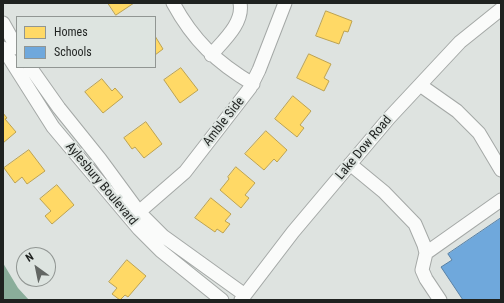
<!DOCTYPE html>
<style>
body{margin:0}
#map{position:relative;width:504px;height:303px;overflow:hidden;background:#dee3e0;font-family:"Roboto Condensed",sans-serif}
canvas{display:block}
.frame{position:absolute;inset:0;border:4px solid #1f2220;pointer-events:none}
.legend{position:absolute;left:16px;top:16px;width:140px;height:52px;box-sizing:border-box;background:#dde4e0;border:1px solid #919693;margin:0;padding:5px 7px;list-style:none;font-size:12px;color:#1f2220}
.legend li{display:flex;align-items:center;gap:8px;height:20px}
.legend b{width:20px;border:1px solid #919693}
.north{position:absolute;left:16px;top:247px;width:40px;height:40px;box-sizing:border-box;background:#dde4e0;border:1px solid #919693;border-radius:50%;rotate:327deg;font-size:11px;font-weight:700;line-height:16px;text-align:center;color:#1f2220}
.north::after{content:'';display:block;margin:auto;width:14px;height:18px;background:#626663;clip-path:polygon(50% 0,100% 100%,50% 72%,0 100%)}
</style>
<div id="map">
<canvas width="504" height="303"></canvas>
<div class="frame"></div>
<ul class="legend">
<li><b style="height:11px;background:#ffd966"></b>Homes</li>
<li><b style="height:11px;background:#6fa8dc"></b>Schools</li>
</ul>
<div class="north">N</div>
</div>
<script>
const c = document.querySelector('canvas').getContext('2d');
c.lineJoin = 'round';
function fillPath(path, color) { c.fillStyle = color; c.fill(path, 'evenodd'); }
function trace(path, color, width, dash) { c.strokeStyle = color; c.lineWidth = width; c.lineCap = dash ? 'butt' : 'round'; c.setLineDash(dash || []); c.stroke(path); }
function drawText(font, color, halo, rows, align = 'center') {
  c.font = font + ' "Roboto Condensed",sans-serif'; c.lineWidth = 4; c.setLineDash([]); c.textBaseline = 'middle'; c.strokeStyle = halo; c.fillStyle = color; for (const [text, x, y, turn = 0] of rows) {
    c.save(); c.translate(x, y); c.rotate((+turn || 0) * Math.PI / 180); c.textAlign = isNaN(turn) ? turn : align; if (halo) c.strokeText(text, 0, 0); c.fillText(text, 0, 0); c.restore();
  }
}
const water = new Path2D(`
 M3,263L18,288L29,300H3Z`);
const homes = new Path2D(`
 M108,3H134L116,15Z
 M326,11L352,21L348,32L344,31L339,44L316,36Z
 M155,36L163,49L155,55Z
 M309,54L331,64L324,78L329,81L324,91L297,78Z
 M181,68L198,90L180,103L164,80Z
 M102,79L112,91L115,88L123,97L103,113L85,92Z
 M293,96L311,111L300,125L304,128L297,137L275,119Z
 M3,113L7,118L5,119L16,132L3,143Z
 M146,122L162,144L144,158L135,147L132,149L124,138Z
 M266,131L287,150L277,162L274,159L264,170L245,154Z
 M29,150L45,171L27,184L22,177L15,183L4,168Z
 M236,167L255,183L245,195L249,198L241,208L220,190L229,179L228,177Z
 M57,185L74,205L52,224L45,216L51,211L40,199Z
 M211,198L231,214L225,221L230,224L223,233L217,229L215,232L195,218Z
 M127,260L146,276L128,297L125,295L120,300L112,294L117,288L109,282Z`);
const schools = new Path2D(`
 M501,218V300H463L441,267L452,260L448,254Z`);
const minor = new Path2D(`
 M173,3C193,40 217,63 253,84
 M3,23L17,48
 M3,48L53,127L139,229L161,251L222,300
 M211,55C223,41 244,23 240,3
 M30,67L59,108L100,159L139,212L163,236L245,295
 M420,85L457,111L479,133L501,170
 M350,164L384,192L415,224L424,245L426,253L422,270L426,279L440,300
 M132,218L185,172L250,88L259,70L285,3
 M426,253L501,200
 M241,300L293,232L389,118L460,42L501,9`);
const streetNames = [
 ["Amble Side",224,122,-52],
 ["Lake Dow Road",364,148,-50],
 ["Aylesbury Boulevard",101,184,50]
];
fillPath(water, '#8aad9a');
fillPath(homes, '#ffd966');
trace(homes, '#bca251', 1);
fillPath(schools, '#6fa8dc');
trace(schools, '#5780a4', 1);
trace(minor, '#a4a8a6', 15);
trace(minor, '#fafbfa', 13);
drawText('13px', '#1f2220', '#dde4e0', streetNames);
</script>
